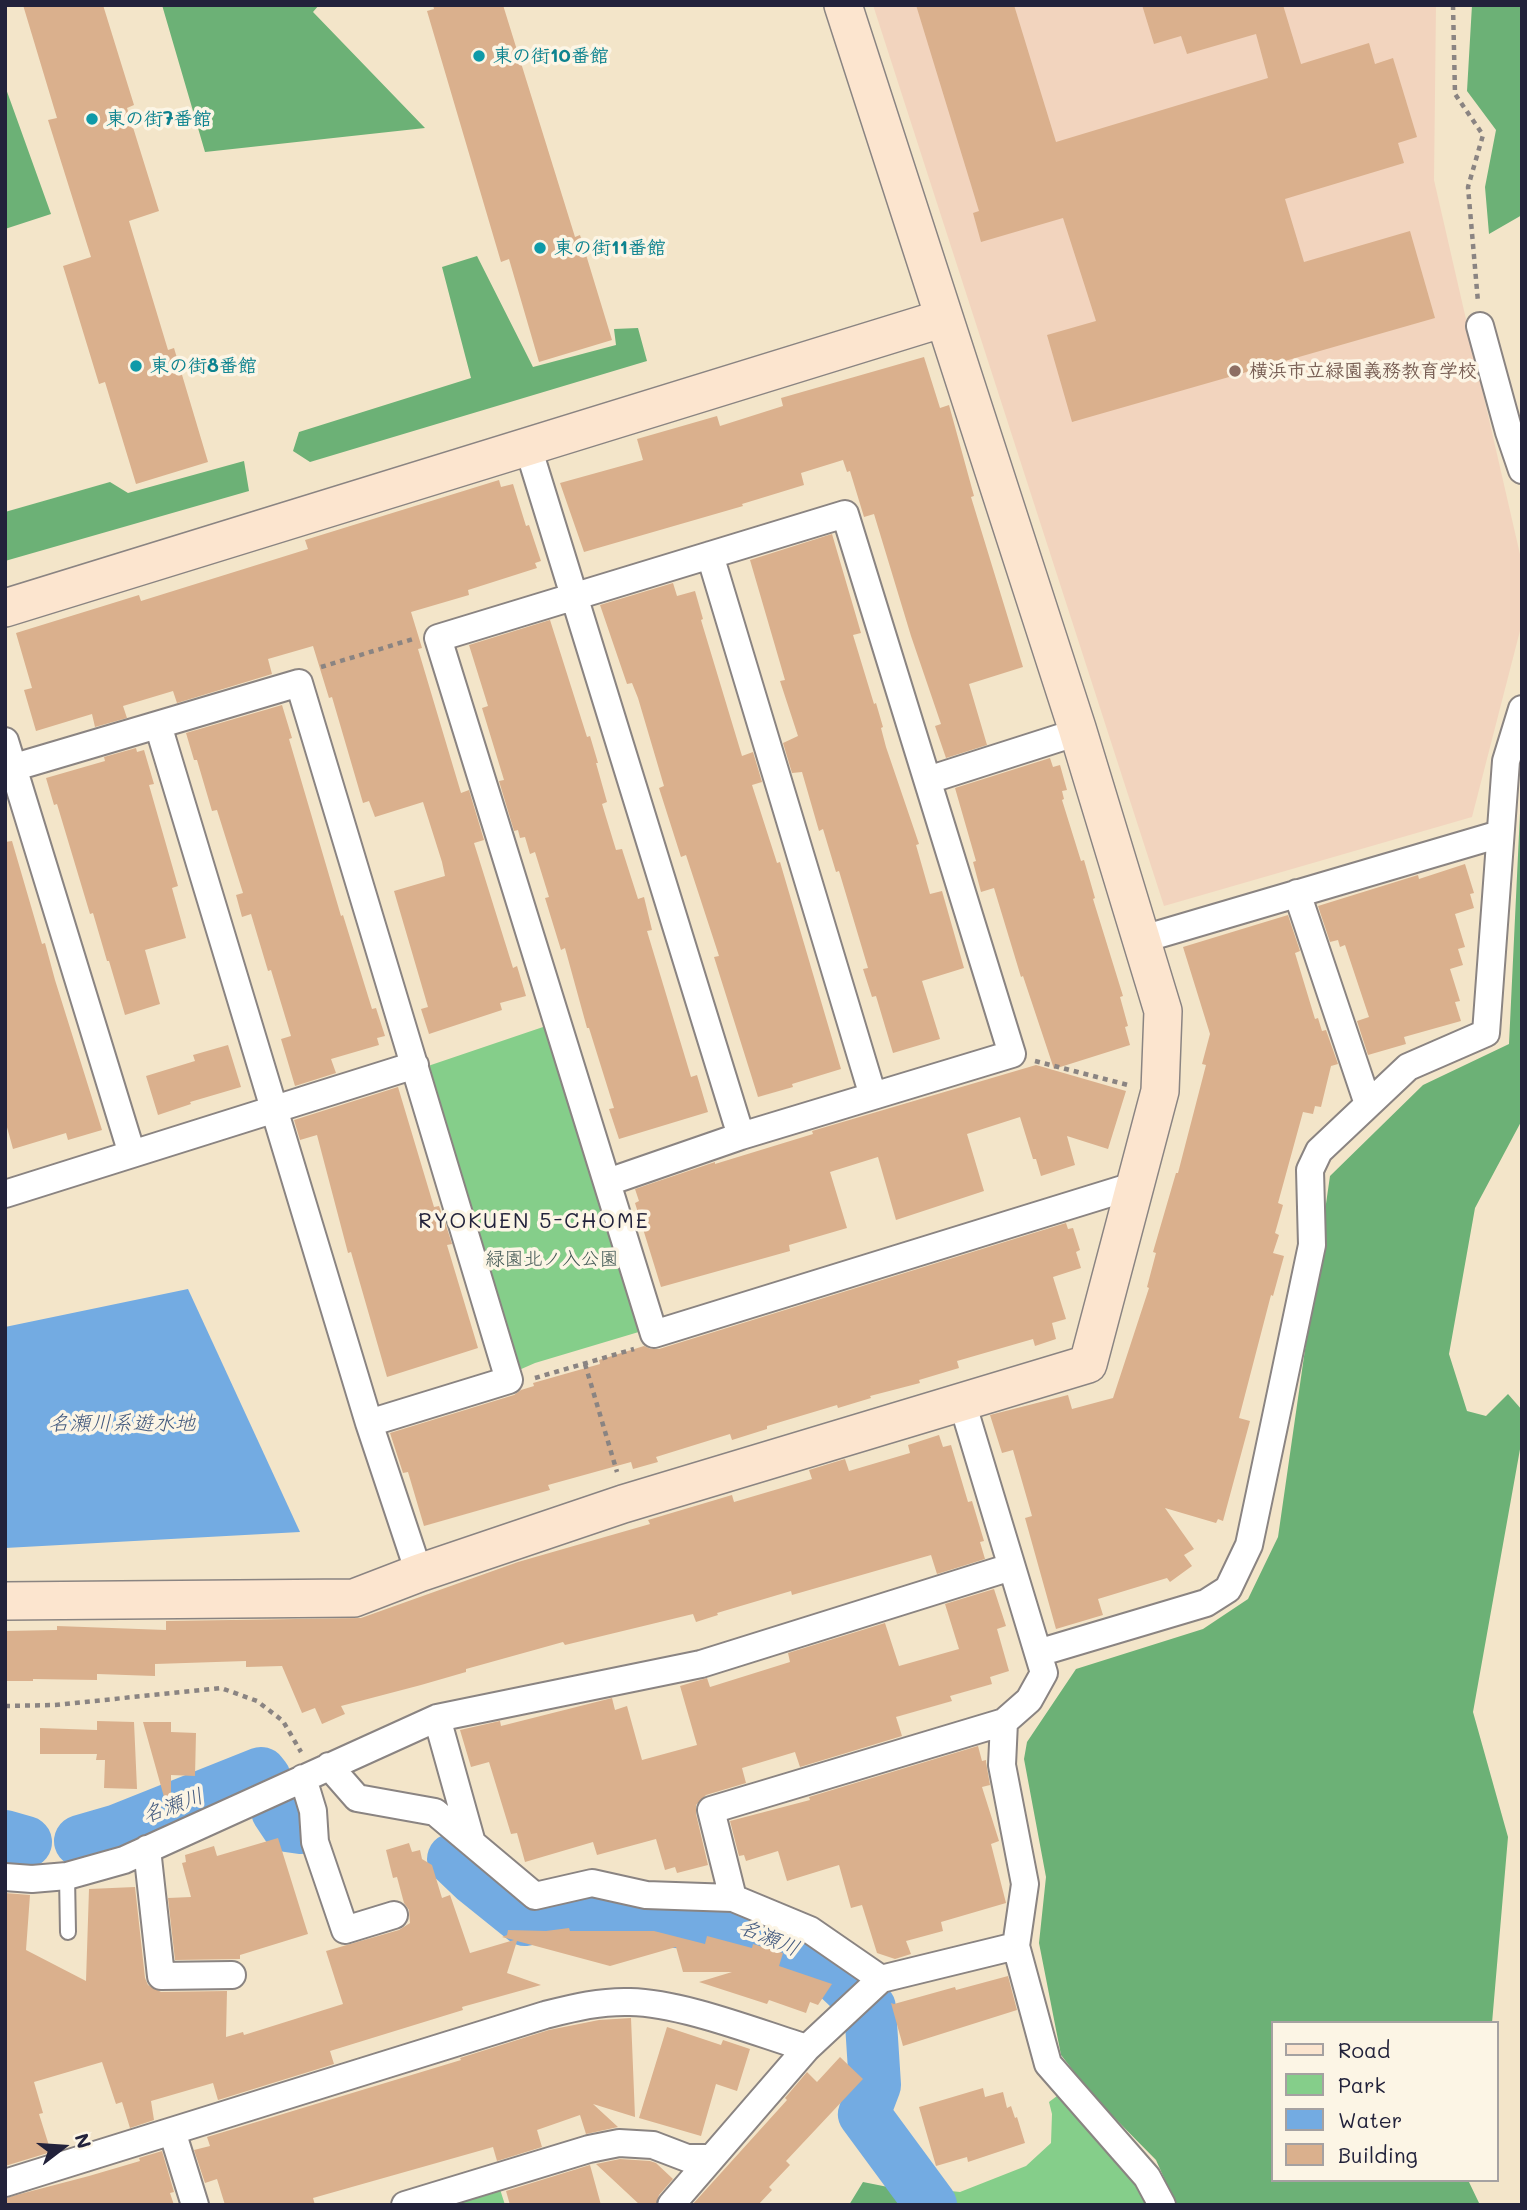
<!DOCTYPE html>
<meta charset="utf-8">
<style>
body{margin:0}
#map{position:relative;width:1527px;height:2210px;overflow:hidden;background:#f3e5c9;font-family:Mali,sans-serif}
canvas{display:block}
.frame{position:absolute;inset:0;border:7px solid #22223b;pointer-events:none}
.legend{position:absolute;left:1271px;top:2021px;width:228px;height:161px;box-sizing:border-box;background:#fcf5e5;border:2px solid #a5a1a1;margin:0;padding:9px 12px;list-style:none;font-size:21px;color:#22223b}
.legend li{display:flex;align-items:center;gap:14px;height:35px}
.legend b{width:35px;border:2px solid #a5a1a1}
.north{position:absolute;left:28px;top:2112px;width:70px;height:70px;-webkit-text-stroke:5px #fcf5e5;paint-order:stroke;rotate:73deg;font-size:19px;font-weight:700;line-height:28px;text-align:center;color:#22223b}
.north::after{content:'';display:block;margin:auto;width:24px;height:32px;background:#22223b;clip-path:polygon(50% 0,100% 100%,50% 72%,0 100%)}
</style>
<div id="map">
<canvas width="1527" height="2210"></canvas>
<div class="frame"></div>
<ul class="legend">
<li><b style="height:9px;background:#fce5cf"></b>Road</li>
<li><b style="height:19px;background:#85ce8a"></b>Park</li>
<li><b style="height:19px;background:#73abe2"></b>Water</li>
<li><b style="height:19px;background:#dab08d"></b>Building</li>
</ul>
<div class="north">N</div>
</div>
<script>
const c = document.querySelector('canvas').getContext('2d');
c.lineJoin = 'round';
function fillPath(path, color) { c.fillStyle = color; c.fill(path, 'evenodd'); }
function trace(path, color, width, dash) { c.strokeStyle = color; c.lineWidth = width; c.lineCap = dash ? 'butt' : 'round'; c.setLineDash(dash || []); c.stroke(path); }
function drawText(font, color, halo, rows, align = 'center') {
  c.font = font + ' Mali,"Klee One",sans-serif'; c.lineWidth = 7; c.setLineDash([]); c.textBaseline = 'middle'; c.strokeStyle = halo; c.fillStyle = color; for (const [text, x, y, turn = 0] of rows) {
    c.save(); c.translate(x, y); c.rotate((+turn || 0) * Math.PI / 180); c.textAlign = isNaN(turn) ? turn : align; if (halo) c.strokeText(text, 0, 0); c.fillText(text, 0, 0); c.restore();
  }
}
const built = new Path2D(`
 M873,5H1436L1434,180L1522,563V623L1472,817L1164,906Z`);
const green = new Path2D(`
 M546,1026L642,1331L535,1363L519,1370L428,1066Z
 M1057,2096L1066,2102L1118,2159L1149,2200L1146,2205H941L932,2189L960,2192L1026,2166L1051,2143L1052,2114L1049,2102Z
 M499,2186L505,2205H442Z`);
const forest = new Path2D(`
 M162,5H319L313,12L425,128L205,152Z
 M1472,5H1522V215L1489,234L1485,187L1496,130L1467,91Z
 M5,86L51,214L5,229Z
 M477,256L533,367L616,345L614,329L638,328L647,361L310,462L293,451L299,432L471,378L442,267Z
 M244,461L249,491L5,561V512L110,482L128,493Z
 M1522,771V1120L1475,1208L1449,1354L1467,1411L1486,1416L1508,1394L1522,1410V1438L1473,1712L1508,1837L1492,2023H1273V2180H1468L1480,2205H1176L1156,2160L1093,2096L1061,2055L1039,1943L1046,1877L1024,1759L1027,1742L1076,1669L1203,1629L1248,1599L1278,1537L1330,1176L1423,1085L1509,1044Z
 M863,2182L893,2188L906,2205H849Z`);
const water = new Path2D(`
 M188,1289L300,1532L5,1548V1327Z`);
const river = new Path2D(`
 M277,1811L287,1826L301,1828
 M5,1836L26,1842
 M80,1841L118,1830L261,1773L265,1778
 M453,1859L474,1879L525,1920L593,1907L645,1920L691,1923L734,1921L801,1948L834,1974L870,2008L875,2085L864,2114L931,2205`);
const building = new Path2D(`
 M23,5H103L134,105L127,108L159,211L129,221L168,350L174,348L208,462L136,484L105,382L99,384L63,266L91,257L48,120L57,118Z
 M433,5H503L575,237L580,235L612,340L539,362L509,259L501,262L427,11L434,9Z
 M916,5H1014L1056,142L1268,78L1256,34L1187,54L1181,36L1154,44L1142,5H1283L1301,64L1369,43L1375,64L1393,58L1417,137L1398,143L1404,163L1285,199L1304,262L1410,231L1435,318L1072,422L1047,335L1096,321L1063,218L981,242L973,213L979,211Z
 M924,357L940,408L949,405L974,496L971,497L1023,667L969,684L987,745L946,758L935,726L941,724L911,636L874,514L864,517L850,471L847,472L843,460L801,473L804,485L742,504L743,506L584,552L560,483L643,460L637,439L717,416L720,426L783,406L781,398Z
 M499,480L501,487L513,484L526,526L529,525L541,561L535,563L537,568L468,590L469,595L411,612L422,648L418,649L461,793L469,790L484,840L474,843L513,968L517,966L526,996L500,1003L502,1010L429,1034L421,1009L428,1007L394,891L445,876L442,862L423,802L375,817L369,801L363,803L332,697L329,698L313,646L268,659L272,674L177,703L173,691L123,706L127,718L95,727L92,714L36,731L24,690L32,688L16,633L139,595L141,601L308,549L305,540Z
 M832,534L861,633L853,635L874,704L876,703L883,727L881,728L886,747L919,844L916,845L930,894L942,891L964,968L922,981L940,1039L893,1053L876,996L872,997L863,969L868,968L839,871L836,872L823,829L819,831L802,772L792,773L783,743L798,736L780,681L785,680L750,560Z
 M673,583L677,596L695,591L703,619L701,620L742,756L753,752L762,782L752,785L777,863L780,862L841,1069L792,1084L793,1087L758,1097L714,957L719,956L686,855L681,857L659,788L664,786L638,698L632,683L627,684L600,605Z
 M550,620L587,737L590,736L598,763H596L607,802L602,804L616,850L622,849L638,899L644,897L652,930L647,931L691,1077L697,1075L708,1112L619,1139L609,1109L614,1108L589,1028H587L565,948L561,950L545,898L549,897L535,852L530,854L525,837L520,838L518,830L514,831L499,781L504,780L482,708L488,706L469,645Z
 M282,705L292,738L289,739L341,916L343,915L372,1009L376,1008L385,1036L377,1038L379,1045L331,1059L336,1073L295,1086L281,1039L291,1036L271,970L268,971L251,914L242,917L236,895L243,893L217,810L212,811L197,760H194L186,733Z
 M136,748L137,752L144,750L154,784L149,785L178,886L172,888L186,938L145,950L160,1004L125,1015L109,961H107L93,913L90,914L57,804L54,805L46,778L105,761L104,757Z
 M1050,758L1053,767L1060,765L1067,790L1062,791L1064,799L1062,800L1081,861L1084,860L1095,898L1093,899L1123,996L1120,997L1128,1026L1125,1027L1130,1045L1054,1069L1023,976L1021,977L994,888L981,892L973,862L976,861L955,788Z
 M12,841L42,944L45,943L55,980L102,1130L68,1140L66,1133L13,1149L5,1120V842Z
 M1465,864L1474,893L1470,894L1474,908L1455,914L1465,947L1458,949L1463,965L1450,969L1460,1001L1455,1002L1461,1021L1404,1037L1406,1044L1368,1055L1357,1021L1369,1017L1345,945L1340,947L1338,940L1330,942L1318,906L1418,875L1419,879Z
 M1288,915L1300,951L1295,953L1315,1019L1318,1018L1322,1031L1326,1030L1338,1064L1331,1066L1321,1107L1315,1106L1313,1114L1303,1112L1278,1203L1283,1205L1275,1233L1279,1235L1273,1253L1284,1256L1273,1296L1271,1295L1239,1418L1250,1421L1223,1521L1218,1519L1216,1523L1165,1508L1194,1549L1184,1555L1192,1566L1170,1582L1167,1578L1098,1599L1103,1615L1056,1629L1025,1518L1032,1516L1013,1450L1002,1453L990,1415L1068,1395L1072,1409L1113,1398L1149,1288L1147,1287L1156,1253L1153,1252L1176,1173H1178L1206,1065L1202,1064L1210,1034L1183,947Z
 M228,1045L241,1087L190,1102L191,1104L158,1115L146,1076L195,1061L193,1055Z
 M1036,1065L1126,1091L1108,1149L1067,1136L1075,1165L1041,1176L1036,1159H1033L1020,1117L967,1134L984,1191L896,1220L878,1157L830,1172L847,1228L789,1245L790,1251L661,1287L635,1203L639,1201L635,1189L715,1162V1164L813,1134L812,1131Z
 M398,1087L434,1207L439,1206L445,1222L452,1244L447,1245L478,1348L387,1377L351,1252L348,1253L317,1135L300,1140L294,1120Z
 M1066,1223L1068,1229L1073,1228L1080,1250L1076,1252L1081,1268L1053,1277L1066,1319L1052,1323L1056,1339L1035,1346L1033,1339L957,1361L959,1368L919,1380L920,1383L870,1396L871,1398L838,1408L837,1405L767,1426V1429L732,1440L730,1434L656,1457L658,1462L633,1469L631,1462L548,1485L550,1490L424,1526L408,1472L403,1473L390,1433L514,1395L521,1390L534,1386L533,1383L600,1364L599,1360L644,1346L651,1349H659Z
 M939,1435L943,1447L951,1445L968,1502L972,1501L984,1541L980,1542L985,1559L937,1574L931,1555L792,1595L791,1591L717,1613L718,1615L696,1622L693,1614L565,1645L563,1642L466,1669V1672L421,1685L341,1706L345,1714L322,1724L315,1708L302,1713L282,1666L246,1667V1661L155,1664V1676L97,1674V1680L33,1679V1681H5V1631L57,1630V1626L166,1630V1621L361,1618L518,1562L650,1524L648,1520L732,1495L734,1502L812,1479L809,1470L845,1459L849,1471L910,1453L908,1445Z
 M994,1589L1006,1626L997,1629L1009,1671L990,1677L992,1684L950,1696L952,1701L896,1717L902,1736L800,1767L795,1752L742,1768L746,1783L706,1795L696,1805V1814L708,1865L677,1873L675,1867L665,1870L656,1839L597,1855L593,1842L525,1862L517,1833L511,1834L489,1762L471,1767L460,1730L500,1721L501,1726L612,1698L615,1710L627,1706L642,1760L697,1745L680,1686L707,1678L710,1687L790,1662L788,1653L885,1623L899,1666L959,1649L945,1604Z
 M97,1721L134,1722L137,1789L104,1788L105,1760H96L97,1754H40V1728L97,1730Z
 M143,1722H171V1732L196,1733L195,1776L171,1775V1796L164,1797Z
 M978,1746L982,1761L986,1760V1762L990,1785L982,1787L999,1841L991,1844L1006,1903L941,1922L943,1931L906,1941L911,1954L895,1959L877,1953L862,1905L851,1908L839,1865L787,1881L778,1851L746,1861L744,1855L739,1856L730,1821L810,1800L809,1797Z
 M278,1838L308,1934L240,1955V1959L175,1960L168,1898L191,1897L182,1863L186,1862L185,1855L214,1846L217,1856Z
 M409,1843L412,1852L420,1850L422,1859L432,1865L442,1898L450,1895L470,1953L514,1940L502,1937L507,1935L508,1930L546,1931L569,1928L570,1931H654L705,1944L707,1936L752,1948L753,1944L783,1953L779,1966L832,1984L818,2005L810,2002L806,2013L769,2000L767,2004L699,1982L732,1972H683L676,1947L610,1966L517,1941L507,1973L541,1985L462,2007L463,2010L330,2051L334,2064L218,2100L213,2083L151,2101L154,2120L130,2128L122,2102L116,2104L102,2062L34,2082L43,2113L39,2114L51,2152L5,2166V1893L30,1895L26,1950L86,1981L89,1889L135,1887L145,1978L148,1985L161,1992L227,1991L226,2037L243,2032L244,2035L343,2004L326,1951L399,1930L410,1923L409,1910L404,1903L397,1877L393,1878L386,1850Z
 M1008,1976L1017,2010L903,2046L891,2003L894,2004L955,1987L956,1990Z
 M631,2018L635,2117L593,2104L618,2127L586,2134L580,2115L537,2130L542,2147L497,2161L493,2147L313,2198L315,2205H225L217,2179L205,2183L194,2150L210,2146L207,2137L461,2060L460,2058L549,2030L599,2020Z
 M667,2027L721,2045L723,2040L750,2049L737,2091L716,2084L701,2136L639,2118Z
 M840,2057L863,2079L786,2161L790,2165L769,2187L772,2190L758,2205H692L787,2100L785,2098L807,2072L817,2082Z
 M983,2088L985,2097L1003,2092L1007,2108L1011,2106L1015,2118L1017,2117L1025,2143L968,2162L967,2157L936,2166L919,2107Z
 M162,2151L174,2192L170,2193L174,2205H5V2198L89,2176L140,2161L139,2158Z
 M620,2159L650,2161L656,2163L673,2179L659,2195L656,2205H640L596,2164Z
 M590,2165L601,2205H510L506,2191Z`);
const path = new Path2D(`
 M1453,5L1455,94L1483,135L1468,187L1478,302
 M321,667L413,639
 M1035,1061L1128,1085
 M585,1364L617,1472
 M535,1378L634,1349
 M5,1706L55,1705L221,1688L257,1701L283,1721L301,1752`);
const lane = new Path2D(`
 M67,1876L68,1932`);
const street = new Path2D(`
 M1480,326L1509,432L1522,470
 M528,447L741,1136
 M710,555L873,1096
 M158,725L369,1423L419,1573
 M5,741L132,1154
 M5,770L299,683L509,1380L369,1423
 M928,780L1078,732
 M1297,893L1368,1104
 M1143,939L1500,834
 M608,1182L741,1136L1012,1054L845,514L438,638L654,1334L1136,1185
 M5,1194L415,1065
 M1038,1653L1206,1603L1228,1589L1249,1545L1312,1245L1310,1170L1319,1151L1408,1067L1486,1033L1506,761L1522,709
 M437,1718L472,1843
 M329,1766L357,1798L435,1812L535,1896L592,1883L646,1895L733,1898L810,1930L881,1979L1016,1946L1025,1884L1002,1765L1004,1722
 M303,1778L313,1811L315,1842L345,1930L394,1915
 M147,1849L161,1976L232,1975
 M5,1877L32,1879L67,1876L124,1860L437,1718L701,1664L1011,1567
 M733,1898L711,1810L1004,1722L1029,1700L1044,1673L962,1402
 M1016,1946L1048,2064L1147,2177L1162,2205
 M172,2131L195,2205
 M5,2183L545,2015C573,2008 600,2001 630,2002C682,2003 755,2032 807,2048
 M405,2205L589,2149L619,2143L653,2145L687,2158H711
 M671,2205L807,2048L881,1979`);
const secondary = new Path2D(`
 M5,608L944,318
 M5,1601L354,1598L419,1573L623,1504L1088,1364L1160,1091L1163,1011L1077,728L843,5`);
const markers = [
 [479,56,7,"#0f9aa8"],
 [92,119,7,"#0f9aa8"],
 [540,248,7,"#0f9aa8"],
 [136,366,7,"#0f9aa8"],
 [1235,371,7,"#8d6e63"]
];
const cultureNames = [
 ["東の街10番館",493,56],
 ["東の街7番館",106,119],
 ["東の街11番館",554,248],
 ["東の街8番館",150,366]
];
const educationNames = [
 ["横浜市立緑園義務教育学校",1249,371]
];
const parkNames = [
 ["緑園北ノ入公園",552,1259]
];
const neighbourhoodNames = [
 ["RYOKUEN 5-CHOME",534,1222]
];
const waterNames = [
 ["名瀬川系遊水地",122,1424],
 ["名瀬川",173,1806,-20],
 ["名瀬川",769,1938,23]
];
fillPath(built, '#f2d4be');
fillPath(green, '#85ce8a');
fillPath(forest, '#6cb176');
fillPath(water, '#73abe2');
trace(river, '#73abe2', 52);
fillPath(building, '#dab08d');
trace(lane, '#8a8482', 18);
trace(street, '#8a8482', 30);
trace(secondary, '#8a8482', 40);
trace(path, '#8a8482', 4.5, [5, 5]);
trace(lane, '#fff', 14);
trace(street, '#fff', 26);
trace(secondary, '#fce5cf', 37);
for (const [x, y, r, color] of markers) { const dot = new Path2D(); dot.arc(x, y, r, 0, 2 * Math.PI); c.fillStyle = color; c.fill(dot); trace(dot, '#fcf5e5', 2.5); }
drawText('bold 19px', '#0d838f', '#fcf5e5', cultureNames, 'left');
drawText('bold 19px', '#785e54', '#fcf5e5', educationNames, 'left');
drawText('19px', '#405653', '#fcf5e5', parkNames);
c.letterSpacing = '2px';
drawText('21px', '#22223b', '#fcf5e5', neighbourhoodNames);
c.letterSpacing = '0px';
drawText('italic 21px', '#42597e', '#fcf5e5', waterNames);
</script>
